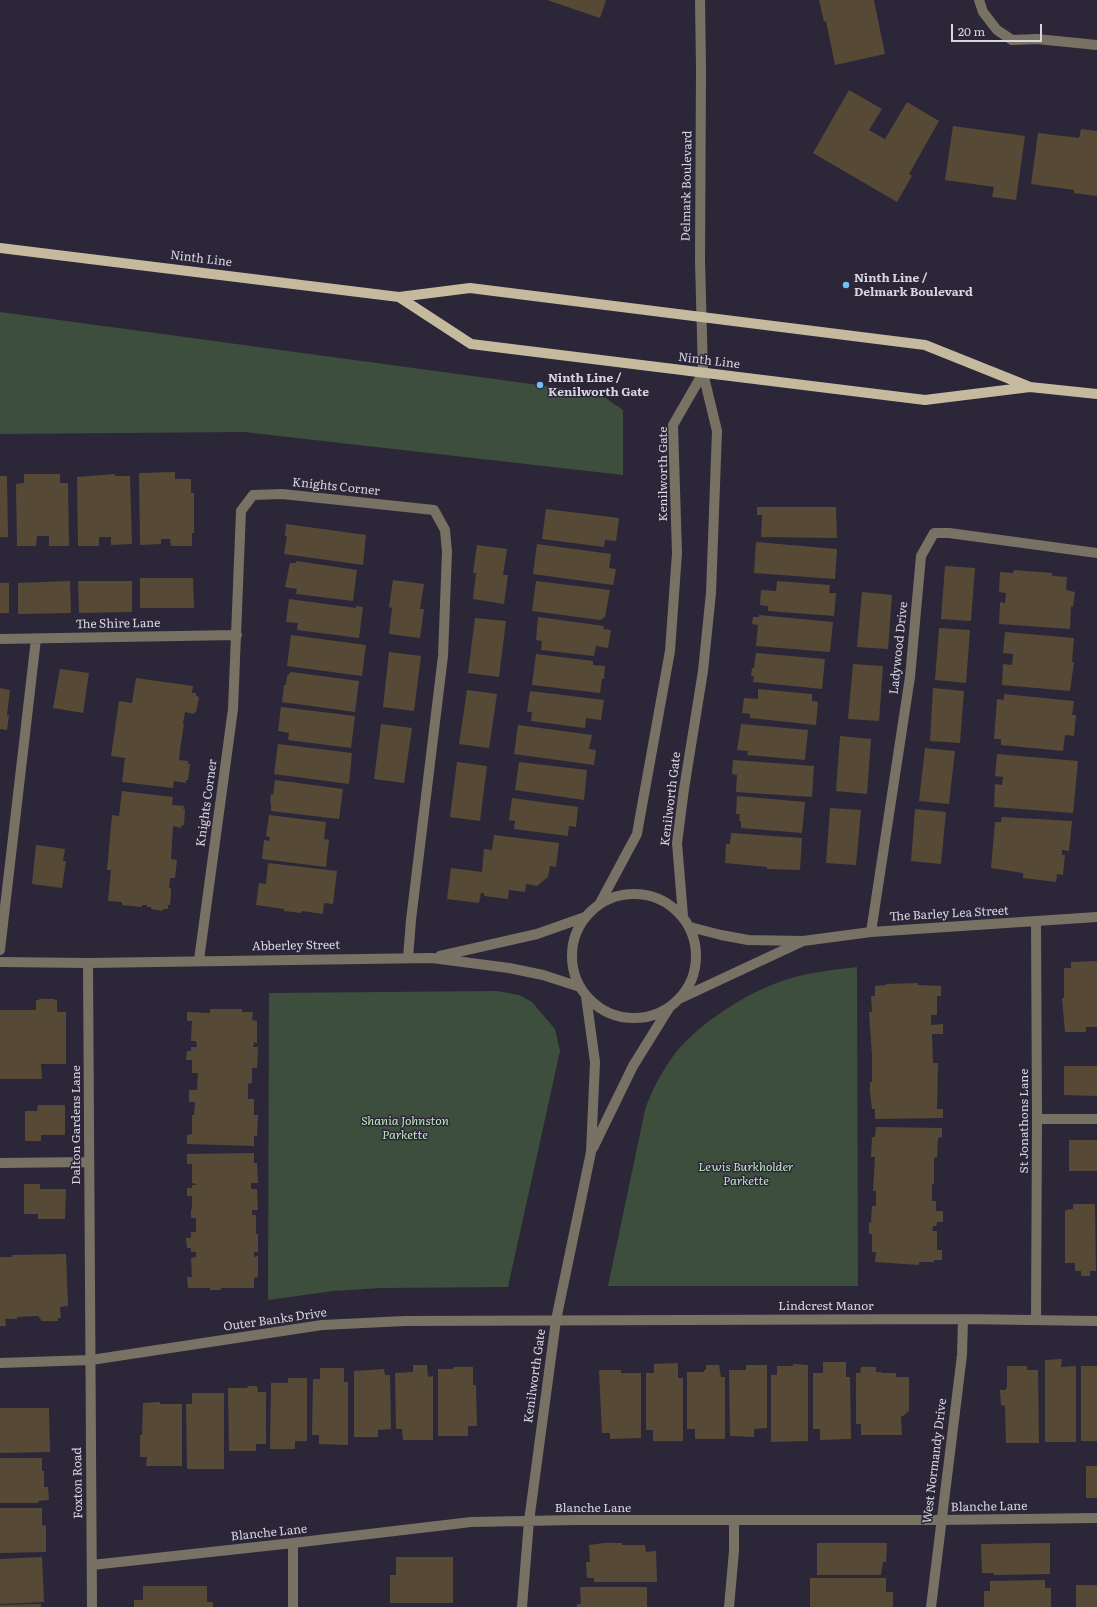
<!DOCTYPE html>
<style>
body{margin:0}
#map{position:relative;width:1097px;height:1607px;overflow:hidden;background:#2c2639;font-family:Literata,serif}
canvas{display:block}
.scale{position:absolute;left:951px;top:24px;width:91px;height:18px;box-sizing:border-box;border:2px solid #d8d5e1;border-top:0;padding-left:5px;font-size:12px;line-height:14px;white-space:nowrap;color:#d8d5e1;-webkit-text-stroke:3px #2c2639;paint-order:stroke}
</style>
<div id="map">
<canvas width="1097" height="1607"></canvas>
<div class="scale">20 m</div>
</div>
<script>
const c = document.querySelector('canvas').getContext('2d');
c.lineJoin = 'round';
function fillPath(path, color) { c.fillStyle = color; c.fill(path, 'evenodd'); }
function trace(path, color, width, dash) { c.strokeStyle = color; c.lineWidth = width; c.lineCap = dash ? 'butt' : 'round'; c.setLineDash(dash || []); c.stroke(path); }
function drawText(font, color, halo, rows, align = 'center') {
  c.font = font + ' Literata,serif'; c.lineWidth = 3; c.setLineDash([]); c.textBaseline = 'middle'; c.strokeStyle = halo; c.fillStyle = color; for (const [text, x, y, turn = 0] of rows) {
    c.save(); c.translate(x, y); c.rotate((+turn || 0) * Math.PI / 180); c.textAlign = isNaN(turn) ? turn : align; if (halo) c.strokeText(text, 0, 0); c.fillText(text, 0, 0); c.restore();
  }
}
const green = new Path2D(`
 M0,312L598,393L623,410V475L244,432L0,434Z
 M857,967L858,1286H608L645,1110C651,1092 660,1075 671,1059C693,1027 743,995 779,982C804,973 830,970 857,967Z
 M497,991L519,995L532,1002L555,1029L560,1051L508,1287L381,1288L333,1291L268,1300L269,993Z`);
const building = new Path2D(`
 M547,0H606L600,18Z
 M819,0H874L885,54L835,65L826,21L824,22Z
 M849,90L882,109L869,130L885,139L907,102L939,121L909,174L912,176L897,202L813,153Z
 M953,126L1025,136L1016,200L992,197L994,187L945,180Z
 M1081,129L1097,131V196L1074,193V190L1031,184L1038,133L1079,138Z
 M175,472V479H191V493H194V533H192V546H171L170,539H161V544L140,545L139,473Z
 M24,474H60V483H68L69,546H49V536H37L36,546H17L16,484L24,483Z
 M115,474V476H130L132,544L111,545V537H99V546H78L77,477Z
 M0,476H7L8,537H0Z
 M757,507H836L837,538L761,537L762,515H757Z
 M546,509L619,518L616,541L605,540L604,547L542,539Z
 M286,524L366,535L363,565L284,554L287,536H285Z
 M756,542L837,549L835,579L754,573Z
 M537,544L611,554L609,568L616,569L613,585L533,574Z
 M477,545L507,549L503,575H508L504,604L473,599L476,573H473Z
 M296,561L357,570L353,601L296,594L297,589L285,587L290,563H296Z
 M945,566L975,568L971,621L941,619Z
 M1014,570L1052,573V576L1067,577L1066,590L1075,592L1073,607L1071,606L1070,629L999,624L1000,602L1005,603L1006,593L999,592L1000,572L1013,573Z
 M140,578H193L194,608H140Z
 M393,580L424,584L420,609H424L420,638L389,634L392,608L389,607Z
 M70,581L71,613L18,614V583Z
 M78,581H132V612L79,613Z
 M536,581L610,590L605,617L600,620L532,611Z
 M777,581L830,585L829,593H836L834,616L768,611V606L760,605L761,590L776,591Z
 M0,583H9V613H0Z
 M862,592L892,595L888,649L857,647Z
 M289,599L356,608V606L363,607L359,638L297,630L298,623L286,622Z
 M759,615L833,622L830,652L756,646L758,625L752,624L753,617H759Z
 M538,617L604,626L603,629L611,630L608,648L596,646L594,656L541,650L542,641L536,640Z
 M475,618L506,621L499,677L468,673Z
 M939,628L970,630L966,683L935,680Z
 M1005,632L1074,638L1072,662H1074L1070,691L1002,685L1003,664L1012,665L1013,654L1003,653Z
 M291,635L366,645L362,676L287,666Z
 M389,652L421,656L414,711L383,707Z
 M756,653L825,659L822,689L753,682L754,676H751L752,668H754Z
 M536,654L593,661V665L605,666L604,679H602L600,693L532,685Z
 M853,664L883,666L879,721L848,719Z
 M60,669L89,673L83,713L53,708Z
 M291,672L359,681L355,712L282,702L284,685H286L287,676Z
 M136,678L193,686L192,693H196V696L199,697L196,712H195L194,714L185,712L183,723L184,724L180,750L179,760L188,761V764H190L188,780H186V783L174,781L173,788L122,782L125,758L111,756L119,701L132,703Z
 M0,688L10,690L7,715H9L7,730L0,729Z
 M933,688L964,691L960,743L930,741Z
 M758,689L812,694V701L818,702L816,725L750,718V714L742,713L744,698L758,699Z
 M467,690L497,694L489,748L459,744Z
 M530,691L604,700L601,720L586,718L585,728L531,721L532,712H527Z
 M1004,694L1074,701L1072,715H1076L1074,736L1065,735L1063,751L1001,745V739H994L997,699L1004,700Z
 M281,707L355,716L351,748L288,740L289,733L278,731Z
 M381,724L412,728L404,783L374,779Z
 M741,724L808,730L805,760L747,755L748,751L737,750Z
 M518,725L592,735L589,749L596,750L594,765L514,754Z
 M840,736L871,739L867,794L836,791Z
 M278,744L352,753L349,784L274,774Z
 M925,748L955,751L949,804L919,801Z
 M997,754L1078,761L1073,813L994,807L995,784L1002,785L1003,777L995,776Z
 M733,760L814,766L812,797L736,792L737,775L732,774Z
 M457,762L487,766L480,821L450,817Z
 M519,762L587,770L584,800L515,790Z
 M275,780L343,789L339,819L271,811V803H270L271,794L273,795Z
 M122,791L173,797L172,805L184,806L183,809H185L184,825H182L181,828L173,826L171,859L177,860L175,878H170L169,888H171V893L170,905H168V909H163V911L151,909V907H147V905H142V907L122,905V902L108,901L111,870H107L112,815L119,816Z
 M737,796L805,802L802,833L741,828V821H739L740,814H736Z
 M512,798L578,807L576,827L569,826L568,836L514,829L515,821L509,820Z
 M830,808L861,810L856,865L826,863Z
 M915,809L946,812L941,864L911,861Z
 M269,815L326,822L324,839L329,840L326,867L262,859L264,840L269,841L270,837L266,836Z
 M1002,817L1072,821L1069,851L1062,850V855H1065L1063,875L1057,874L1056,882L1023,878V873L991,868L995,822H1001Z
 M731,833L802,838L800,870L767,869V867L725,863L726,844H730Z
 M494,835L559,843L556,867L550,866L548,877L537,886L526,884L525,892L509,890L508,899L484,896V893H481L479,903L447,899L451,868L482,872L484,849L492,850Z
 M36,845L65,849L63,861H66L62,888L32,884Z
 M268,863L337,871L333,904L324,903L323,914L302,911L301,913L284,911V909L256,905L259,883L266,884Z
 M1097,961V1027H1086V1032H1065L1062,998H1064V968H1071V962Z
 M918,983V985L941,986V996H937V1015H931V1025L943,1024V1034H932L933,1063H938L937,1109H943V1118L875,1119V1109H872L870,1091V1082H872V1055L869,1012H872L871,996H875V986L886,985L887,984Z
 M39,999H54L55,1000H57V1012H66V1064H41L42,1079H0V1010H36V1000H39Z
 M210,1009H242V1012H253L252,1020L257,1021V1043L254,1042L253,1047H258L257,1068H252V1083L248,1084V1099H254V1115H258L257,1136H254V1146L187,1144V1135L192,1134V1115H194L195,1102H189V1090H197L198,1073H192V1060H186L187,1051H191V1047H197L196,1041H191L192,1021H187V1012L210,1013Z
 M1064,1066H1097V1096L1064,1095Z
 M38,1105H65V1135H41V1141H25V1111H37Z
 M876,1127L942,1128V1137L938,1138L937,1157L934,1158V1184H932V1201H936V1211H943V1222H937L936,1226H933L932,1231H937V1250H942V1260H934V1262H919V1265L875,1262L876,1252H872V1234H869V1222L871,1223L872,1206H876V1191H873L875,1157H871L872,1137H875Z
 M1069,1140H1097V1171H1069Z
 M254,1153V1163H257L258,1183H251V1189H257L258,1210H252V1215H256V1234H258V1252H254V1257L258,1256V1277L254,1278V1288H221V1290H210V1288H188L187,1277H192L191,1258L196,1257V1252H191V1248H187L186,1238H191V1232H196V1218H191V1209H197H192V1196H187V1188H192V1185H196V1184L192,1183V1164H187V1154Z
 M24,1184H40V1189H66L65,1219H38V1214H24Z
 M1073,1204H1095L1096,1271H1090V1276H1081V1271H1075V1263H1065V1210L1073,1209Z
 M66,1254L68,1306L60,1307L61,1318H58V1321H42L38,1316L17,1317V1319H5L6,1326H0V1257H12V1255Z
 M1062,1359L1061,1367L1076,1366V1442H1045V1360Z
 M823,1362H846V1377H850L851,1439L820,1440V1429H813V1373H823Z
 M678,1363V1378H683V1441H653V1430H646V1373H654V1364Z
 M793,1364L808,1365V1441L771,1442V1375H777V1366H793Z
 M413,1365H427L428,1377L433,1376V1440H403L402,1429H396L395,1373L413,1372Z
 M706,1365H719L721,1377H725V1439H695V1429H687V1372H704V1370H706Z
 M746,1365H767V1428L754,1429V1437L730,1436L729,1370H746Z
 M1007,1366H1027V1370H1038L1039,1443H1006L1005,1406L1001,1405L1000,1390H1006V1388H1007Z
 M1081,1366H1097V1441H1081Z
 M454,1367H473V1385H476L477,1426H468V1436H438V1369H453Z
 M861,1367H876V1372H881V1373H896V1377H909V1411L903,1416H901L902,1435H861V1424H856V1373H860Z
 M320,1368H344V1382H348V1445L319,1444V1435H312L313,1379H320Z
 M384,1369L385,1375H390L391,1429L378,1430V1437H354V1371Z
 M599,1370H621V1373H641V1438L610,1439V1433H602Z
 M288,1378H307V1441H295V1449H270L271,1383H288Z
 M247,1386H257L258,1392H266V1444H256V1451H229L228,1388H248Z
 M192,1393H224V1469H187L186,1404H192Z
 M160,1402V1404H182V1466H146L147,1457H140V1435H142L143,1403Z
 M0,1408H49L50,1452L0,1453Z
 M0,1458H42V1471H44V1487H48L49,1500L38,1501V1503H0Z
 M1086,1466H1097V1498H1086Z
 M0,1508H42V1525L46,1526V1552L0,1553Z
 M604,1543H622V1545H645L646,1552L656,1551L657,1582H594V1578H587L586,1562H590L589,1545Z
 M817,1543H887L886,1562H883L881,1575H817Z
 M1050,1543V1574L994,1575L993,1573H982L981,1544Z
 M42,1557L44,1602L0,1604V1559Z
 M396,1557H453V1603H390V1575H396Z
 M810,1578H886V1592H893V1607H810Z
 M1045,1580V1588H1051V1607H984V1591H990V1581Z
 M1076,1585H1097V1607H1076Z
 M143,1586H207V1602H213V1607H134V1600H143Z
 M580,1587H647V1607H577V1604H581Z
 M41,1604V1607H0V1605Z`);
const minor = new Path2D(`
 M979,0L983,12L997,30L1012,40L1037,39L1097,45
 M0,639L237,635
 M572 956a62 62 0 1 1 124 0a62 62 0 1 1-124 0Z
 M600,903L637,834L640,817L670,651L677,553L673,425L703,373
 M683,916L677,843L684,789L703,671L711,593L717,431L703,373L700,261L701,68L700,0
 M690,927L721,935L748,940L803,941L871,932L1097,917
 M871,932L910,677L921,556L934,533H949L1097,553
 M0,950L36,639
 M440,956L537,934L585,917
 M199,960L233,709L241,511L253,495L282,494L434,510L445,530L447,552L443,656L411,920L408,958
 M0,962L88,963
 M681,998L801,942
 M1037,1119H1097
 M593,1148L633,1066L669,1008
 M0,1163L88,1162
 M1036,1320L1037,1119L1036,922
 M0,1363L91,1360L322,1325L405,1321L963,1319L1097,1321
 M293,1543V1607
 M92,1565L293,1543L471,1522L576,1520H941L1097,1518
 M92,1607L88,963L432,958L509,968L543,975L580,987
 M522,1607L529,1521L556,1320L591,1152L595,1062L586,996
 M729,1607L734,1551V1520
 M931,1607L962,1355L963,1319`);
const major = new Path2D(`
 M0,248L399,297L470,288L925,345L1030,387
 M399,297L471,344L925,400L1030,387L1097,394`);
const markers = [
 [846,285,4,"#6ec2f3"],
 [540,385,4,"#6ec2f3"]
];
const streetNames = [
 ["Delmark Boulevard",687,186,-89],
 ["Ninth Line",201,259,7],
 ["Ninth Line",709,361,7],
 ["Kenilworth Gate",663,474,-90],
 ["Knights Corner",336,487,6],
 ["The Shire Lane",118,624,-1],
 ["Ladywood Drive",899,648,-84],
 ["Kenilworth Gate",671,799,-83],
 ["Knights Corner",207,803,-82],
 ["The Barley Lea Street",949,914,-3],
 ["Abberley Street",296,946,-1],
 ["St Jonathons Lane",1024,1121,-90],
 ["Dalton Gardens Lane",76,1125,-90],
 ["Lindcrest Manor",826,1306],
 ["Outer Banks Drive",275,1320,-8],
 ["Kenilworth Gate",535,1376,-82],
 ["West Normandy Drive",935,1461,-83],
 ["Foxton Road",78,1483,-91],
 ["Blanche Lane",989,1507,-1],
 ["Blanche Lane",593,1508],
 ["Blanche Lane",269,1533,-6]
];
const poiNames = [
 ["Ninth Line /",854,278],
 ["Delmark Boulevard",854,292],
 ["Ninth Line /",548,378],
 ["Kenilworth Gate",548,392]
];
const parkNames = [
 ["Shania Johnston",405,1121],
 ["Parkette",405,1135],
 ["Lewis Burkholder",746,1167],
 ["Parkette",746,1181]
];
fillPath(green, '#3d4e3d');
fillPath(building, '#564a37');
trace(minor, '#777264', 10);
trace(major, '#c5ba9e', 10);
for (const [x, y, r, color] of markers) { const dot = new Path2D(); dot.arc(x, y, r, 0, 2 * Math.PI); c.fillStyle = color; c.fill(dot); trace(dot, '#2c2639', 1.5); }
drawText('12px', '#d8d5e1', '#2c2639', streetNames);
drawText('bold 12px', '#d8d5e1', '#2c2639', poiNames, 'left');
drawText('italic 12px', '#bce8bb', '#2c2639', parkNames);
</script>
